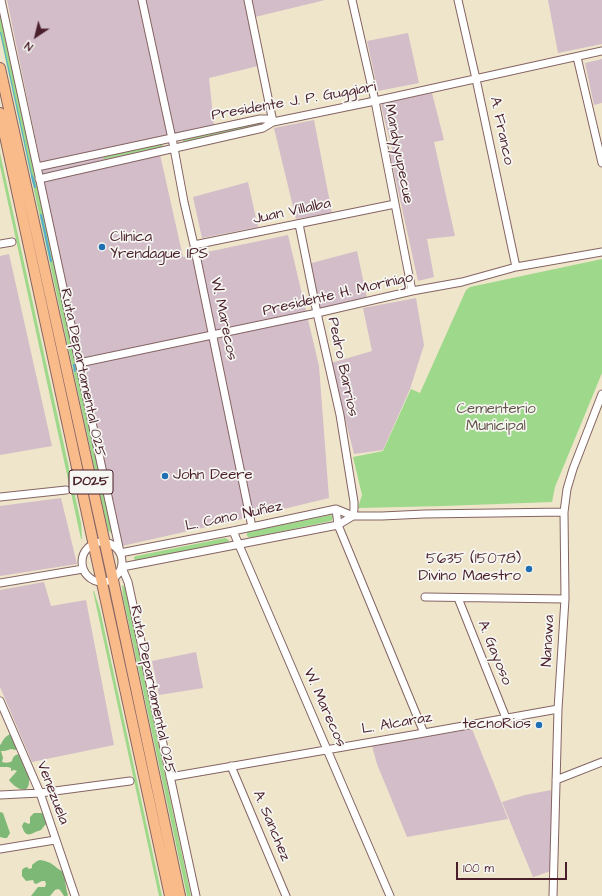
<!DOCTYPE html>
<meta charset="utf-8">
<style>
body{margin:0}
#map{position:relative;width:602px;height:896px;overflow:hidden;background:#efe5cb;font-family:"Architects Daughter",sans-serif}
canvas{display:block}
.north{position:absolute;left:16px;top:16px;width:40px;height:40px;-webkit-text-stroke:3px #f6f6f2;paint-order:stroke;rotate:215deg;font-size:11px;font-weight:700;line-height:16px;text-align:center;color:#4a1f2b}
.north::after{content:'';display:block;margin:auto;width:14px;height:18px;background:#4a1f2b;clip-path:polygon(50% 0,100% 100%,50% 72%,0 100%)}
.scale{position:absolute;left:456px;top:862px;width:111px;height:18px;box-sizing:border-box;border:2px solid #4a1f2b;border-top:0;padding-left:5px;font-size:12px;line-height:14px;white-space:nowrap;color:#4a1f2b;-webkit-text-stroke:3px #f6f6f2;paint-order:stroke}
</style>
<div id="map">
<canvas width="602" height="896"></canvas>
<div class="north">N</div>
<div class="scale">100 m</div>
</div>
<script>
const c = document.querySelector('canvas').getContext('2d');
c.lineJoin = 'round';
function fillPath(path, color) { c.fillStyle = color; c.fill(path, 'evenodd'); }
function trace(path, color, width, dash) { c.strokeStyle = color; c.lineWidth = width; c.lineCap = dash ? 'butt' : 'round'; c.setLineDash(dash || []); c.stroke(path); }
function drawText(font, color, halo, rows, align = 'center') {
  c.font = font + ' "Architects Daughter",sans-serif'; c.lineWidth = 3.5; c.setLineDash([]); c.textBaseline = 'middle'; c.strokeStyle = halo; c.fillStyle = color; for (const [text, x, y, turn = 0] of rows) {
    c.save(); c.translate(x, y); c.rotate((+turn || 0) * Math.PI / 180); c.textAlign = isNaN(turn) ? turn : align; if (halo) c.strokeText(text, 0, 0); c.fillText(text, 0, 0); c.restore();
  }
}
const industrial = new Path2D(`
 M7,0H245L262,65L209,78L214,126L157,141L183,257L288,235L319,366L329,498L242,519L122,546L51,214Z
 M251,0H325L255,17Z
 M548,0H602V44L558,53Z
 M408,33L419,83L378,91L367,41Z
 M602,59V103L594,105L585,63Z
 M432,93L444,140L434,142L455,236L427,239L434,277L418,281L390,154L412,148L393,153L381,106L383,103Z
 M314,120L332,213L296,219L274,128Z
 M248,182L258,227L202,238L193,197Z
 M357,251L367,298L321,311L308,264Z
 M9,254L52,446L0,455V256Z
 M416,298L424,345L410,389L383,450L354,454L331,363L372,351L363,308Z
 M61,498L77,564L0,576V506Z
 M44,582L51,606L86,600L114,745L32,762L0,687V590Z
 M196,652L203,688L159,695L152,661Z
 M472,729L508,819L407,837L377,764L372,746Z
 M551,790V871L533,877L502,802L525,795Z`);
const green = new Path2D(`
 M0,14L112,529V534L108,530L0,34Z
 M264,122L266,123L265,125L184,142H183V140Z
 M162,144L163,146L162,147L104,159L103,158L104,156Z
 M0,153L81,523L82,539H81L0,166Z
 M602,259V373L555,487L552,502L443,506L359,508L358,507L362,495L353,457L383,451L411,389L420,393L466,290L470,287Z
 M330,515L333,516L332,520L331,521L250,538L247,536V533L248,532Z
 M225,538L229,540L228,543L227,544L137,561L134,559V557L136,556Z
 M122,585L125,587L128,602L191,896H187L123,597Z
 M93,591H94L100,610L162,896H159Z`);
const forest = new Path2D(`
 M16,732L21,744L16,750L11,749L5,751H1L3,758L2,762C6,763 9,763 12,761C13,756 16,754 20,754C23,759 22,764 25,769C27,774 30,776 29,781C29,797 14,787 9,780L17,771L14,770L11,771V768L8,767H0V745L1,744C5,736 7,735 16,732Z
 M0,812L3,813L10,833L7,838H4L0,837Z
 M34,813H41L44,814L47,824L45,825L41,830C31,833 26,840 22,826L24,822L29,824L30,823V817Z
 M40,860C53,862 53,866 63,872C66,879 65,887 68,895L67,896H64L60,890L58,889L55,890L50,896H31L38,887H45L46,884L45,881H42L36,884L34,883L33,880L26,881L22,876V870L24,868L27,867L29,869L32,868V865L37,861Z`);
const water = new Path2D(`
 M0,32H1L34,184H33Z`);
const stream = new Path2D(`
 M32,176L35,187
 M41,215L51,261
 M74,365L75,371`);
const minor = new Path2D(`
 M1,0L120,552
 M142,0L174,148L184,202L194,245L252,527
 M248,0L273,122
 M352,0L375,101L412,291
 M458,0L476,79L516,267
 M577,57L602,163
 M37,167L260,119H267L273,122L375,101L602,51
 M39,179L263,128L273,122
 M299,224L317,313L340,415L354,502V509L353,516
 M0,244L12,242
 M194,245L395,204
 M79,363L317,313L412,291L462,282L516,267L602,252
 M0,497L66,490
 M336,509L338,525L424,733
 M233,531L390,896
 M82 562a20 20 0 1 1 40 0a20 20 0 1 1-40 0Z
 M120,553L233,531L336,509L353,516H382L424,514L564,512
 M122,567L338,525L353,516
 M122,568L128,582L196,896
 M0,583L83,569
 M425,597L565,599
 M458,598L506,718
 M0,701L40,793L75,896
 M231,766L286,896
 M170,777L424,733L558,709
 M556,780L602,762
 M0,795L40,793L130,781
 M0,849L55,840
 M553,896L558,709L565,599L564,512L567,489L573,469L602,394`);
const highway = new Path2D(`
 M0,68L113,580L180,896
 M0,113L170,896`);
const markers = [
 [102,247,4,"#1f6fb2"],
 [165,476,4,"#1f6fb2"],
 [529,569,4,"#1f6fb2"],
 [539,725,4,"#1f6fb2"]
];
const shields = [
 [91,482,44]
];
const shieldNames = [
 ["D025",91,482]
];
const streetNames = [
 ["Presidente J. P. Guggiari",294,102,-10],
 ["A. Franco",501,131,78],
 ["Mandyyupecue",398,154,79],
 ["Juan Villalba",292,212,-12],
 ["Presidente H. Morinigo",338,295,-13],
 ["W. Marecos",223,319,78],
 ["Pedro Barrios",342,367,78],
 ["Ruta Departamental 025",82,373,78],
 ["L. Cano Nuñez",234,517,-12],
 ["Nanawa",549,641,-87],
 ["A. Gayoso",494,653,68],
 ["Ruta Departamental 025",152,690,78],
 ["W. Marecos",324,708,66],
 ["L. Alcaraz",397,724,-10],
 ["Venezuela",52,793,69],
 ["A. Sanchez",271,826,67]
];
const poiNames = [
 ["Clinica",110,238],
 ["Yrendague IPS",110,255],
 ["John Deere",173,476],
 ["5635 (15078)",521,560,"right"],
 ["Divino Maestro",521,577,"right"],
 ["tecnoRios",531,725,"right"]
];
const parkNames = [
 ["Cementerio",496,410],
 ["Municipal",496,427]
];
fillPath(industrial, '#d2bdc8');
fillPath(green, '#9ed88b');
fillPath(forest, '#7eb877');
fillPath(water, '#53acd0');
trace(stream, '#53acd0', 2);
trace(minor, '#846463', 9);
trace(highway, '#846463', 12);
trace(minor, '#fff', 7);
trace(highway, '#fabb8b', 10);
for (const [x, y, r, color] of markers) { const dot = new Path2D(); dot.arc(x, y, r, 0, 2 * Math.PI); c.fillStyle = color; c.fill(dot); trace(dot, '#f6f6f2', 1.5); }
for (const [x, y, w] of shields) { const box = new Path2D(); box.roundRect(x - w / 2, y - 12, w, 24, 3); c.fillStyle = '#f6f6f2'; c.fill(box); trace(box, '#4a1f2b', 1); }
drawText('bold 14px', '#4a1f2b', null, shieldNames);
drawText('15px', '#4a1f2b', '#f6f6f2', streetNames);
drawText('15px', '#4a1f2b', '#f6f6f2', poiNames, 'left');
drawText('15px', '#635648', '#f6f6f2', parkNames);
</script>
